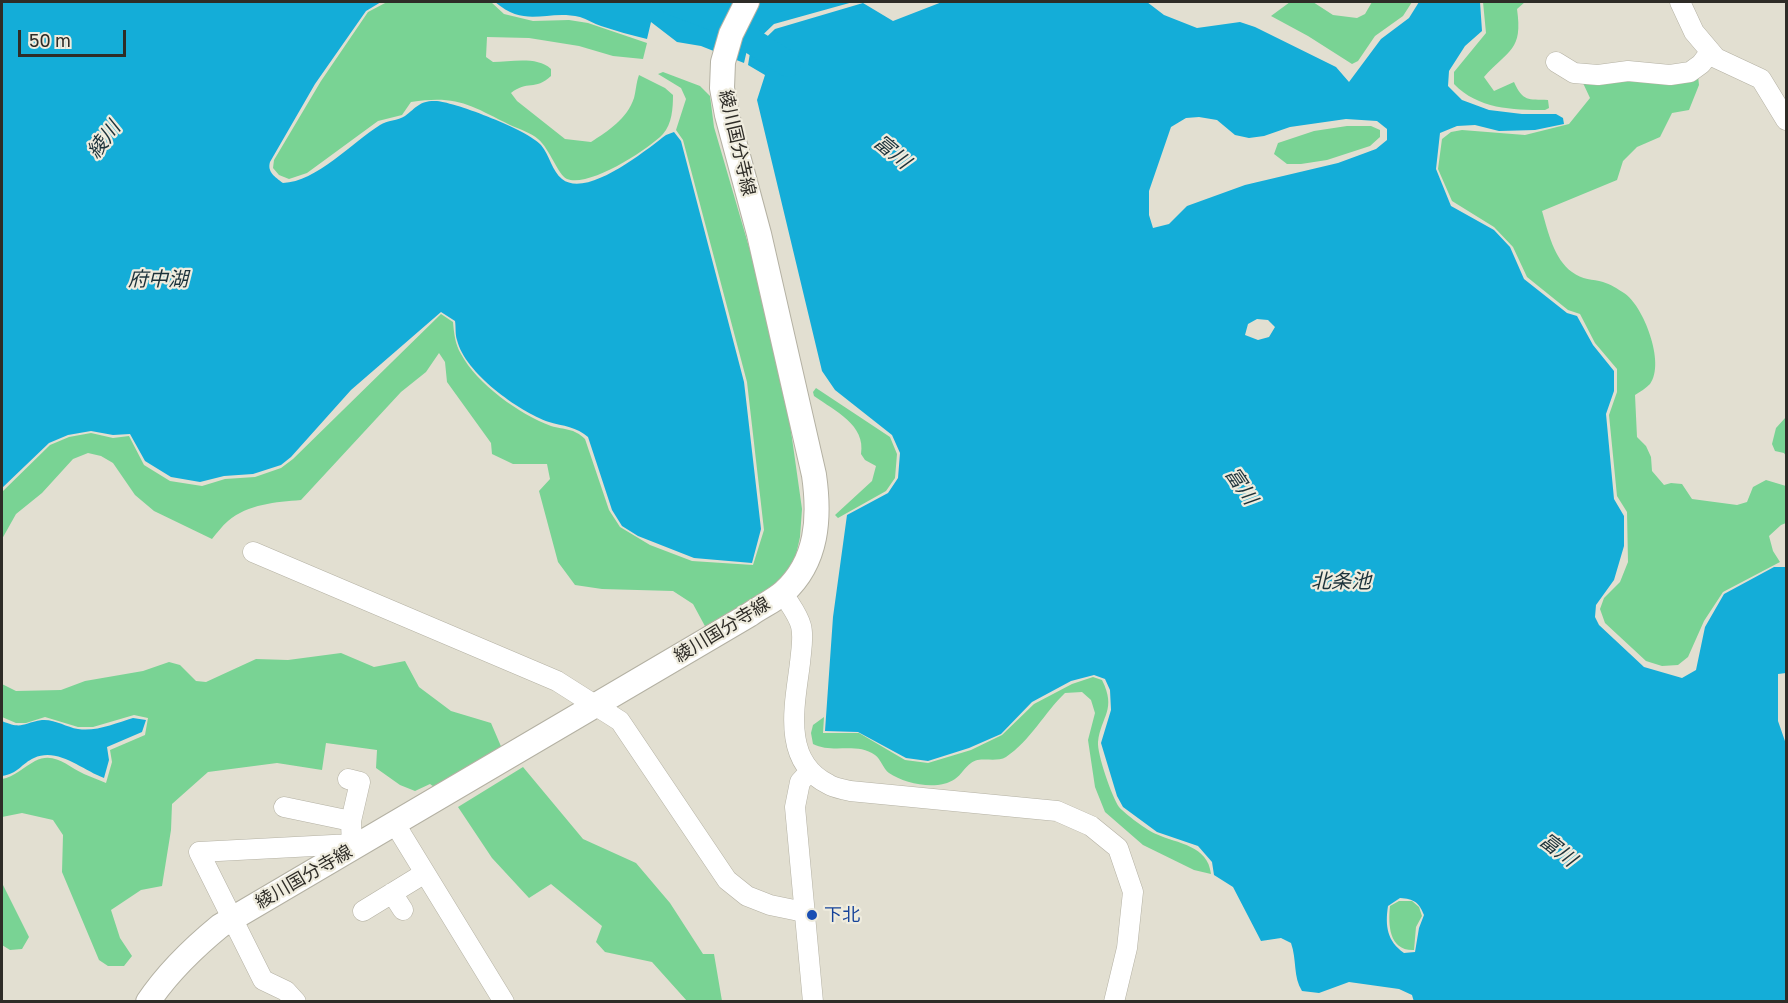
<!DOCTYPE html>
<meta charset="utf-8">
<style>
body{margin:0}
#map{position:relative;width:1788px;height:1003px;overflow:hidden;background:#e2dfd1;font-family:"Golos Text",sans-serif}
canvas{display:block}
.frame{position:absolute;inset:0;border:3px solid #2e2c27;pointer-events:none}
.scale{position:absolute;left:18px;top:30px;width:108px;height:27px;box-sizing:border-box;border:3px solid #2e2c27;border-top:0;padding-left:8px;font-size:18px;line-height:21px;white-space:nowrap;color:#2e2c27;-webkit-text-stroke:4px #efecde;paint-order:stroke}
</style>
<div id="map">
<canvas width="1788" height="1003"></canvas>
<div class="frame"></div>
<div class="scale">50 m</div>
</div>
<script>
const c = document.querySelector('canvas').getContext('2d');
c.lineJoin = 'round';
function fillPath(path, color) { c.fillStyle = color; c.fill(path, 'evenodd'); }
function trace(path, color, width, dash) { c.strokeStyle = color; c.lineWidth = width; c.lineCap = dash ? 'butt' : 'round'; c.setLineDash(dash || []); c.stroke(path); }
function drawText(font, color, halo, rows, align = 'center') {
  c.font = font + ' "Golos Text","Noto Sans JP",sans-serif'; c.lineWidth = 4.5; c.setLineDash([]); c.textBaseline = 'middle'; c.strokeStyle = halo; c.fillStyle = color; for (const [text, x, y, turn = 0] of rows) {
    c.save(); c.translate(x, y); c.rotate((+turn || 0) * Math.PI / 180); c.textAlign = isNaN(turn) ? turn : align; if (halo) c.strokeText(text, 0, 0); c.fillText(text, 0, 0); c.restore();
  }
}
const green = new Path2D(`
 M387,2H491L504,14L533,21L569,20L588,23L647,43L643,59L613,56L579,46L529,38L487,37L486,57L493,62C511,62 537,56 551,69V76C535,91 527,80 511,93L517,101L565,139L591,142C608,131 627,119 634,98C636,91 636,83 639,75L665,88L673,95C673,108 672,124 663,134C648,150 588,188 567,179C558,175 550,149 538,139C531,133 519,129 510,125C470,105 457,95 411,102L402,115L378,121L307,173L289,179L279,175L273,168L274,160L321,81L368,12Z
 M1290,2H1313L1333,15L1357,18L1365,14L1372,2H1412L1403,16L1375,36L1358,61L1352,64L1308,36L1271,16Z
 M1483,2H1525L1517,9C1523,51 1509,49 1484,77L1494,91L1514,82C1523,102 1528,99 1548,100L1549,108L1545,110C1512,110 1478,109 1454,84V72L1486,33Z
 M663,72L700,86L710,96L714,127L756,271L789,417L802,509L800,537L796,555L785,575L770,591L706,628L693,604L673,591L602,589L575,585L558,562L539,491L550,479L547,464H513L492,454L491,443L447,382L445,362L439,353L426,372L401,392L301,500C276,502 248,504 228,521C222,526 217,533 212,539L154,511L135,495L113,463L101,456L88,453L73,459L42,493L16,514L2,539V492L50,445L69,437L91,433L113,438L129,436L144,465L170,481L202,486L225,479L255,477L281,468L293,459L441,314L453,322C454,333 455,344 461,354C477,384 519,414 551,426C565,430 574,428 585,439L609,510L620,527L650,545L692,561L753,565L764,530L747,382L683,140L676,130L686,99L681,88L658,74Z
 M1698,76L1699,85L1689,110L1672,113L1660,137L1637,147L1623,161L1617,180L1542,211C1548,232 1554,259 1572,272C1582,280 1593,279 1603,282C1610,284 1618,289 1624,293C1643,305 1666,363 1650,384C1646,388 1640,392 1635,395L1637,437L1646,446L1651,457L1652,471L1664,485L1671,483L1682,484L1692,499L1737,505L1747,502L1753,487L1766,480L1786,486V523L1781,525L1769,536L1773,551L1780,562L1723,592L1704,621L1688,657L1678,665L1662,666L1646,661L1605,623L1600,609L1604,598L1620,582L1628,562L1627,512L1617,496L1609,415L1617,392V369L1595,343L1580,314L1568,310L1527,277L1513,247L1494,227L1452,201L1438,169L1442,139L1451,132L1462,130L1525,135L1569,124L1590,98L1583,83Z
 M1347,126H1371L1380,130V137L1370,146L1327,160L1301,164H1287L1274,154L1278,143L1314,131Z
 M816,388L890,437L897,454L895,478L886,491L838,518L835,515L872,481L876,466L865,460L861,454C866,425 835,411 814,396L813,392Z
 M1786,417V456L1784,453L1775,451L1772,444L1776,428Z
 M341,653L374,667L405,661L419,687L451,711L491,723L503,751L437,789L430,784L415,791L400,785L376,768L377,750L326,743L322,770L277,763L208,772L172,804L171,830L162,886L141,890L111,910L120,938L132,956L124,966H108L99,960L62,872L63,835L53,820L22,813L2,817V779C14,777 24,767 35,761C54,751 67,766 84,774C91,777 99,780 106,783L112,762L110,750L145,735L148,718L134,715L93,727H78L45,717L26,723H16L2,717V684L16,691L61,690L85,681L143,671L169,662L180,665L196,681L206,682L256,659L288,660Z
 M1093,677L1102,680C1117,710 1101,716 1098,742C1097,754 1112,797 1119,807C1125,814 1148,831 1156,834C1178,844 1208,845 1211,874L1194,870L1143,845L1105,812L1095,787L1088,740L1095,713L1091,700L1082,692L1065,693C1045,712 1030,741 1006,757C996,763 980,756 971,763C965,767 961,775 955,779C938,791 905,784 889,773C883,769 881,759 875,755C857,742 832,754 813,744L811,733L813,725L824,717L823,733H859L905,760L928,763L971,750L1002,735L1034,704L1072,684Z
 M523,767L583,839L636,863L670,903L703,954H714L722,1001H687L652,962L605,952L596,942L602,926L551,884L529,898L492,858L458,807Z
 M2,883L29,937L22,949L10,950L2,945Z
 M1399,901H1412L1419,907L1422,916L1416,927L1414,950C1389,951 1388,925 1390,906Z`);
const water = new Path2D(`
 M2,2H381L366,11L315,84L270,162C267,172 275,177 283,183C316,182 353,142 380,125C387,120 398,121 405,116C417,107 420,100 437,101C457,103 528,130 541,145C550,156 552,171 562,179C587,199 646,150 666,135L674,132L681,141L744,382L761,529L752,563L694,558L638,536L622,526L612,510L588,437C577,427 563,426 549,422C518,411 465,373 457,340C455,334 456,327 455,321L441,312L351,390L291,457L281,465L253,474L224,476L200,482L171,477L145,461L130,434L113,435L91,431L68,435L49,443L2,488Z
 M495,2H853L774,24L747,50L744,63L701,46L677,42L651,22L647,39C631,35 616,31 601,26C594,24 587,19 580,17C546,9 527,29 495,2Z
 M942,2H1147L1164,15L1197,28L1240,22L1255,27L1336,67L1349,82L1381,39L1409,18L1419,2H1480L1482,31L1465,46L1449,71L1448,86L1462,100L1489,110L1522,114H1556L1563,118L1564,124L1535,130L1499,131L1475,125L1457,126L1440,133L1436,169L1451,206L1494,230L1510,247L1524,279L1567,313L1577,316L1593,345L1614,371V391L1606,414L1614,499L1624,516V546L1614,580L1596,605L1595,617L1599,625L1644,667L1682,678L1696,670L1705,627L1724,594L1774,567H1786V673L1778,674V721L1786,744V1001L1414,1002L1412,995L1399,989L1349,982L1319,993L1302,991C1293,977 1297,960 1291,943L1281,938L1261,941L1233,887L1214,875L1212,862L1198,846L1157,832L1123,807L1117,796L1101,743L1111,710L1110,690L1105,679L1094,675L1071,681L1032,702L1001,734L969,748L928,761L906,758L858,732L825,731L833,617L847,515L888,493L898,478L900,453L892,435L835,390L822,371L757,100L765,75L748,65L750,53L775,29L863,3L893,21ZM1199,117L1217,120L1235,135L1249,138L1264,136L1290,127L1346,119L1377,121L1387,129V140L1376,149L1338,163L1245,185L1187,206L1169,224L1153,228L1149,215V191L1171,127L1186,118ZM1257,319L1268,320L1275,327L1269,337L1258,340L1245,335L1248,324ZM1400,898C1414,899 1419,902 1424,915L1419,928L1415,952L1404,953C1387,941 1385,926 1388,906Z
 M133,718L146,720L142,732L107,747L109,760L104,778C82,770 58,747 34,758C22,763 18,774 2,776V721C23,730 22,723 42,720C55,719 66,727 78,729C96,732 116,723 133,718Z`);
const river = new Path2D(`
 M672,2L717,19L788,64`);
const minor = new Path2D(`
 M1680,2L1694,32L1716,58L1761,79L1786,120
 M1556,62L1574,73L1598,75L1628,71L1670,75L1690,72L1701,64L1710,52
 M253,552L557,681L620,721L727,880L747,896L770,905L804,912
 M783,593C789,604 798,614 801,626C804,637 801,651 800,663C795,704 781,761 828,784C834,788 843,789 850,791L1057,811L1091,826L1118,848L1133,892L1127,948L1114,1002
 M810,771L800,782L795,807L813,1002
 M348,779L360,782L351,821L352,850
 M284,807L351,821
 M395,824L504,1002
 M392,893L403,910
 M363,911L425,873
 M296,1002L286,991L263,980L199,852L352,844`);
const major = new Path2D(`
 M148,1002C168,972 192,949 220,926L749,615C760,607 774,601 784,592C818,561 820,517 814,475L759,234L727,115L722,88L723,62L731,34L747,2`);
const markers = [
 [812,915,6,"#1a4fb4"]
];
const streetNames = [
 ["綾川国分寺線",737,143,77],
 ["綾川国分寺線",722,630,-31],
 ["綾川国分寺線",304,877,-30]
];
const transitNames = [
 ["下北",824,915]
];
const waterNames = [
 ["綾川",104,140,-53],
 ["富川",892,152,40],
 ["府中湖",158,280],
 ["富川",1241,486,56],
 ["北条池",1341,582],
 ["富川",1558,850,38]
];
fillPath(green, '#79d394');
fillPath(water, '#14add8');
trace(river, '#14add8', 26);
trace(minor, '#b4b1a3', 21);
trace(major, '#b4b1a3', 26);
trace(minor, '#fff', 20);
trace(major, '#fff', 24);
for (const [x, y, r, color] of markers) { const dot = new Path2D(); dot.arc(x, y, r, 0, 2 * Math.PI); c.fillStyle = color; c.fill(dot); trace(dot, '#efecde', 2); }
drawText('18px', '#2e2c27', '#efecde', streetNames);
drawText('18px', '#164399', '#efecde', transitNames, 'left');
drawText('italic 20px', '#1c323a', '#efecde', waterNames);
</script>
